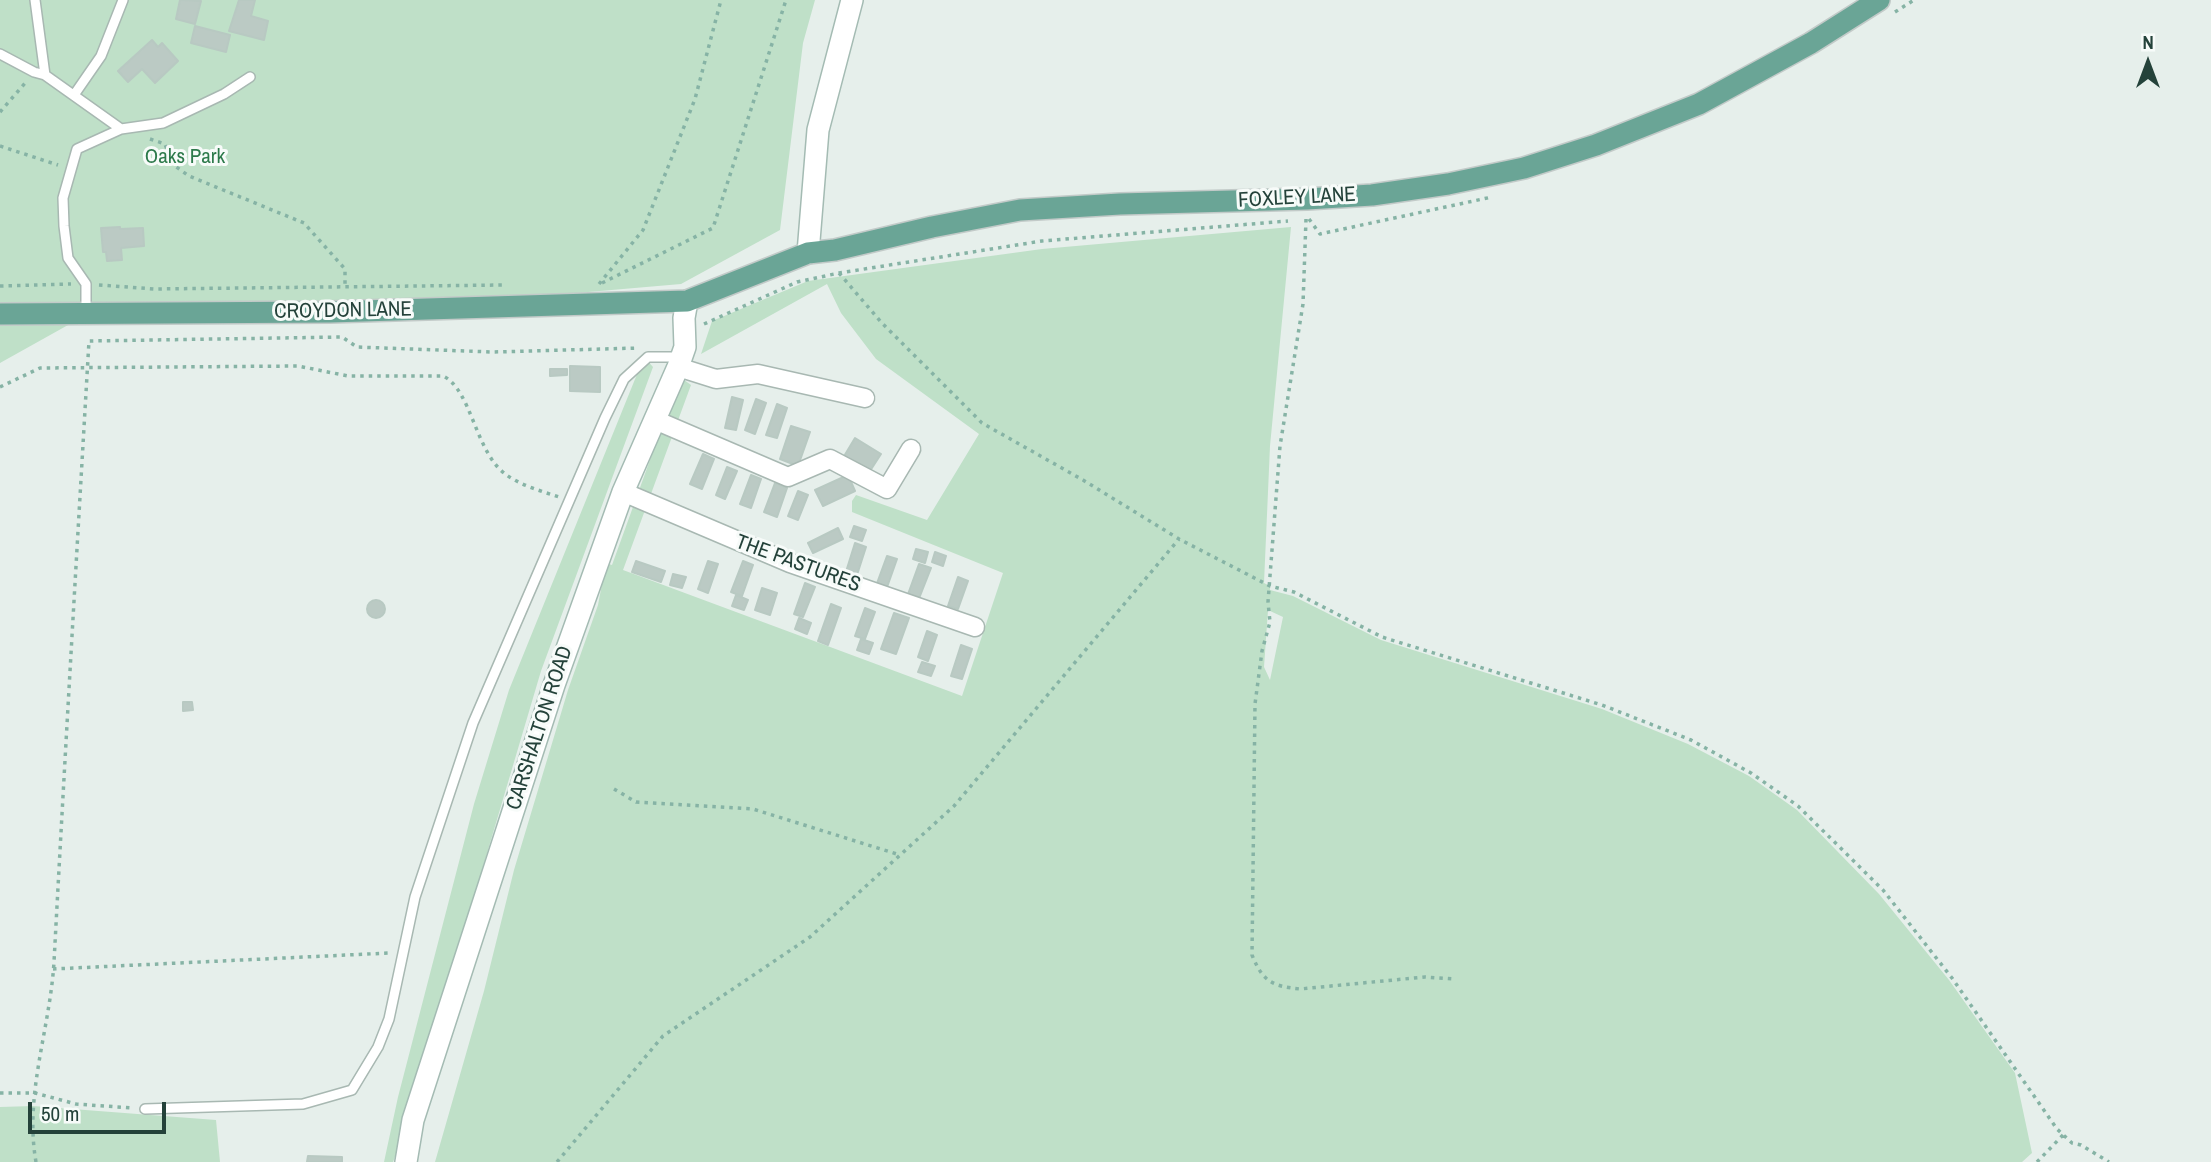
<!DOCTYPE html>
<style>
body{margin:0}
#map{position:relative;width:2211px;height:1162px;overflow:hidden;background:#e6efeb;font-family:"Archivo Narrow",sans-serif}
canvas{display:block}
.north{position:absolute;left:2113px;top:28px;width:70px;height:70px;-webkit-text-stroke:5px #f7fbf9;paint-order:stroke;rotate:0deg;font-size:19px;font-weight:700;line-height:28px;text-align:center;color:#24423a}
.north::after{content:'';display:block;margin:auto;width:24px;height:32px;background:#24423a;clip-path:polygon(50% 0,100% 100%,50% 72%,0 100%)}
.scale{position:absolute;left:28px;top:1102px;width:138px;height:32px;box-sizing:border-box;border:4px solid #24423a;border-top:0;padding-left:9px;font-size:21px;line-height:24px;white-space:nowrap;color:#24423a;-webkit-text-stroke:5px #f7fbf9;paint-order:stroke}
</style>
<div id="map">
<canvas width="2211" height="1162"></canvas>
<div class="north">N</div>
<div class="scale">50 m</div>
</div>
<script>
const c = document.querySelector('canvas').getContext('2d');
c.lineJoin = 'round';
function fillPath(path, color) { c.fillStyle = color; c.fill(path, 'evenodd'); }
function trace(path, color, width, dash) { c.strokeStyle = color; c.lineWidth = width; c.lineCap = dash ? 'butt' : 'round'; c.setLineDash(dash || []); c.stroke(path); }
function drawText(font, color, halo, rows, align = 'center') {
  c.font = font + ' "Archivo Narrow",sans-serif'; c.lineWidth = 6; c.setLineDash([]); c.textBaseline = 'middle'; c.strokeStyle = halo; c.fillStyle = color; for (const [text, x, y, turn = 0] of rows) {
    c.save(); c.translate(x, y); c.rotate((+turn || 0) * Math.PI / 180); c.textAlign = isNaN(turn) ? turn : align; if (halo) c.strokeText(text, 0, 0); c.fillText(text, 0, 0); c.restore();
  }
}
const green = new Path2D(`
 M0,0H815L803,43L780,230L681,284L357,312L86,315L0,363Z
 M1291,227L1270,446L1264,583L1270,586V590L1293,596L1381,640L1602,709L1688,744L1749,776L1797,810L1879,894L1949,980L2015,1073L2032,1153L2022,1162H435L484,991L514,870L568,690L598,605L606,563L612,565L680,377L691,385L623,570L962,696L1003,573L852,512V501L856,495L927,520L979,434L876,359L841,313L827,284L701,354L712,321L808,281L1042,249ZM1268,610L1283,617L1270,680L1264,667Z
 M644,357L653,367L541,671L405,1130L393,1162H384L398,1097L474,804L509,690Z
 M33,1106L216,1120L220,1162H0V1107Z`);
const building = new Path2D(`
 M180,0L201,1L195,24L176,19Z
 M239,0H255L251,16L268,21L264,40L229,31Z
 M195,26L230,35L226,52L191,43Z
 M152,40L158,47L162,43L178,61L155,83L142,69L128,82L118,71Z
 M120,227V229L143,228L144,246L121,248L122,260L107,261L106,252H103L101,228Z
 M570,366L600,367V392L570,391Z
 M550,369H567V375L550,376Z
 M732,397L743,400L736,430L725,428Z
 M756,399L766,403L755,434L745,430Z
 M777,404L787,408L777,438L766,435Z
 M791,426L810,432L798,466L780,459Z
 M855,438L881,454L868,474L843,458Z
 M703,454L714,459L702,489L690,484Z
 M727,467L737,471L725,499L716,495Z
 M751,475L761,479L751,508L740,504Z
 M848,475L855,491L823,506L815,490Z
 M775,483L787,488L777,517L764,512Z
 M798,491L808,495L798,520L788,516Z
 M854,526L866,530L862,541L850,537Z
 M838,528L843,539L813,553L808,543Z
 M855,543L866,547L856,578L845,575Z
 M916,549L928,552L925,563L913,559Z
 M935,552L946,556L943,566L932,562Z
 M887,556L897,559L886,590L876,586Z
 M636,561L665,571L661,582L632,572Z
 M708,561L718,564L708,593L698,589Z
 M743,561L753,565L742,596L731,592Z
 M919,564L931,568L918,601L907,597Z
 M673,574L686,577L682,588L670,585Z
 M958,577L968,581L958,609L948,606Z
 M805,583L815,587L803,617L794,614Z
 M762,588L777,593L770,615L755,610Z
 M736,595L748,600L744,610L732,606Z
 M367 609a9 9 0 1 1 18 0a9 9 0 1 1-18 0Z
 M831,604L841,608L828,645L818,641Z
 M865,608L875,612L865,639L855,636Z
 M894,613L909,618L896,654L881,649Z
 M799,618L811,623L807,634L795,629Z
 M927,631L937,635L928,661L918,657Z
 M861,639L873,643L869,654L857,650Z
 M961,645L972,649L962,679L951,676Z
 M922,662L935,666L931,676L918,672Z
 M183,702H192L193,710L183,711Z
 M308,1156L342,1157V1162H307Z`);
const path = new Path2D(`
 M1895,12L1914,0
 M0,112L26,82
 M150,139L165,144L172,164L189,176L304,223L345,269V286
 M0,146L58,165
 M1306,219L1303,304L1280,446L1268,602L1270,622L1262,651L1255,704L1252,955C1263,982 1272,986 1300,989L1425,977L1454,979
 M1309,219L1320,234L1492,197
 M839,273L881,322L982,423L1083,480L1179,539L1270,586L1294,592L1382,637L1602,705L1691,740L1751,773L1798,806L1883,890L1952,978L2057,1129L2072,1143L2081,1145L2109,1162
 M602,283L713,228L786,0
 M599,284L643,230L695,99L721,0
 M99,285L154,289L504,285
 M0,286L71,284
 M704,324L797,282L839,273L1042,241L1288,221
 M0,387L40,368L298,366L348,376H443C471,389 475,450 504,473C519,485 541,491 559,497
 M614,789L636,802L753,809L900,855
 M53,969L389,953
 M0,1093H35L76,1104L132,1108
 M36,1162C24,1095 50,1029 54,962C65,755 77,548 89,341L342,337L357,347L493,352L639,348
 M557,1162L663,1036L810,937L954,806L1179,539
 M2037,1162L2064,1134`);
const lane = new Path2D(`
 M35,0L45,75
 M0,54L34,72L45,75L121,129
 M74,95L101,56L123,0
 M86,313V284L68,258L64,226L63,198L77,149L121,129L163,123L224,94L250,77
 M145,1109L303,1104L352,1090L378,1047L389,1019L415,897L473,723L605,418L624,379L648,357H680`);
const street = new Path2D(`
 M678,367L716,379L758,374L865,398
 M655,420L788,477L830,459L887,489L911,449
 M623,492L790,563L975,627`);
const secondary = new Path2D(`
 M808,253L818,130L852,0
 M406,1162L413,1120L554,685L623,492L678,367L685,347L684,318L687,301`);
const primary = new Path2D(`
 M0,314L330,312L687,301L808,253L835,250L932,227L1020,210L1120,204L1307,199L1372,195L1448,184L1524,168L1596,145L1699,104L1811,43L1879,0`);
const parkNames = [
 ["Oaks Park",185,157]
];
const streetNames = [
 ["FOXLEY LANE",1297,198,-3],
 ["CROYDON LANE",343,311,-1],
 ["THE PASTURES",798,564,20],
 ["CARSHALTON ROAD",540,728,-72]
];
fillPath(green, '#bfe0c8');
fillPath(building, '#bbcac4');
trace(building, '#b8c9c2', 2);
trace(lane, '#a8b8b2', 12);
trace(street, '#a8b8b2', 21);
trace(secondary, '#a4bbb3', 24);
trace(primary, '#c2cac8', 24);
trace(path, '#86b3a5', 3.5, [3.5, 5]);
trace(lane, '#fff', 9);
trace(street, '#fff', 18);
trace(secondary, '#fff', 21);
trace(primary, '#6aa596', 21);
drawText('21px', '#2d7a4b', '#f7fbf9', parkNames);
drawText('21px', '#24423a', '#f7fbf9', streetNames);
</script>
